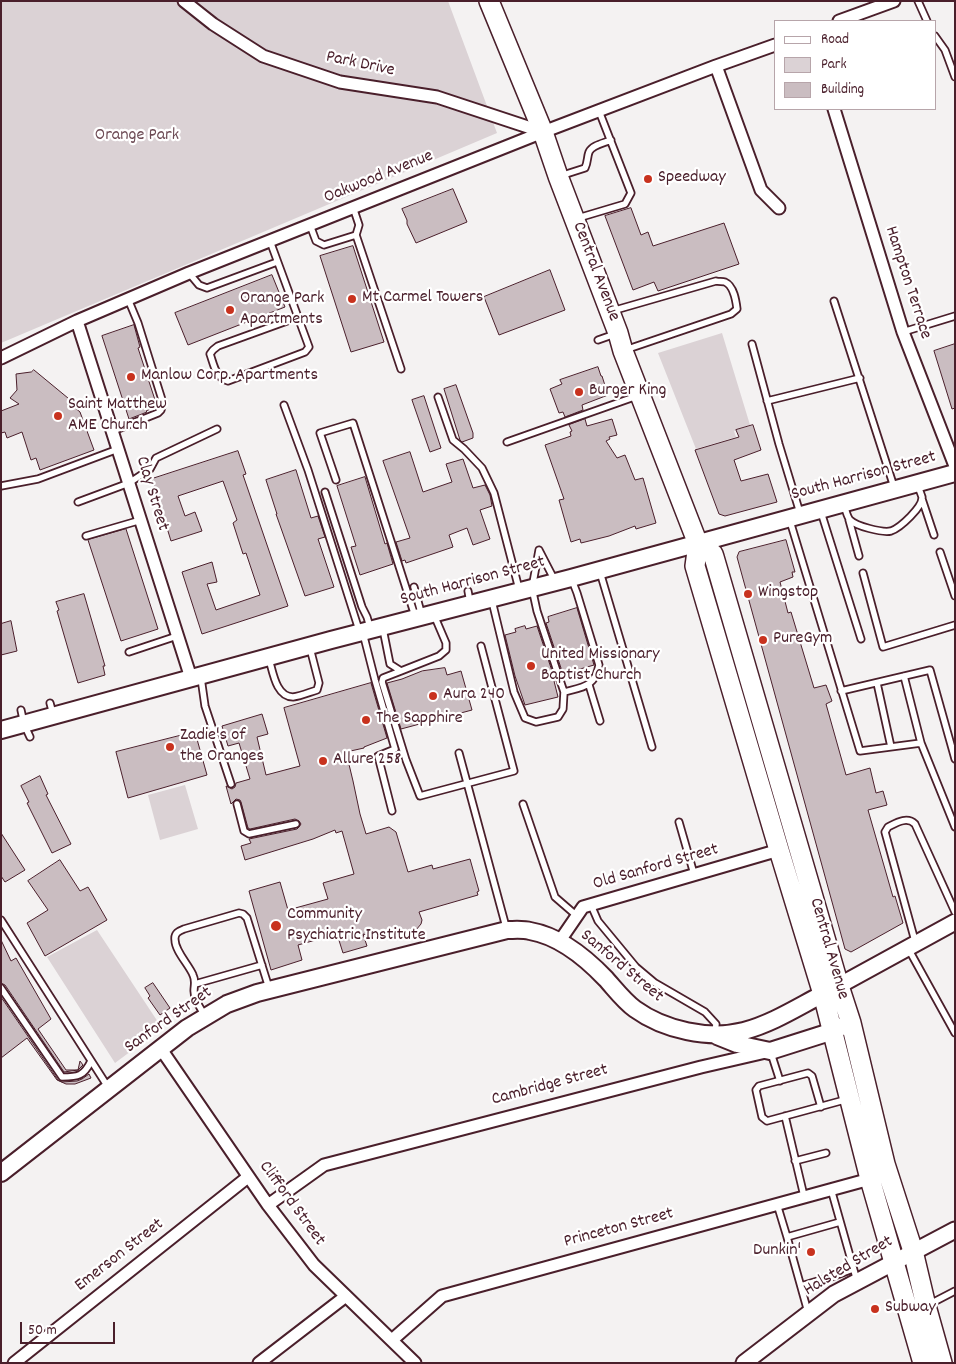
<!DOCTYPE html>
<style>
body{margin:0}
#map{position:relative;width:956px;height:1364px;overflow:hidden;background:#f4f2f2;font-family:Dekko,sans-serif}
canvas{display:block}
.frame{position:absolute;inset:0;border:2px solid #4a1f2b;pointer-events:none}
.legend{position:absolute;left:774px;top:20px;width:162px;height:90px;box-sizing:border-box;background:#fff;border:1px solid #b7a5aa;margin:0;padding:6px 9px;list-style:none;font-size:15px;color:#4a1f2b}
.legend li{display:flex;align-items:center;gap:10px;height:25px}
.legend b{width:25px;border:1px solid #b7a5aa}
.scale{position:absolute;left:20px;top:1322px;width:95px;height:22px;box-sizing:border-box;border:2px solid #4a1f2b;border-top:0;padding-left:6px;font-size:15px;line-height:18px;white-space:nowrap;color:#4a1f2b;-webkit-text-stroke:4px #fff;paint-order:stroke}
</style>
<div id="map">
<canvas width="956" height="1364"></canvas>
<div class="frame"></div>
<ul class="legend">
<li><b style="height:6px;background:#fff"></b>Road</li>
<li><b style="height:14px;background:#dbd2d5"></b>Park</li>
<li><b style="height:14px;background:#cabdc1"></b>Building</li>
</ul>
<div class="scale">50 m</div>
</div>
<script>
const c = document.querySelector('canvas').getContext('2d');
c.lineJoin = 'round';
function fillPath(path, color) { c.fillStyle = color; c.fill(path, 'evenodd'); }
function trace(path, color, width, dash) { c.strokeStyle = color; c.lineWidth = width; c.lineCap = dash ? 'butt' : 'round'; c.setLineDash(dash || []); c.stroke(path); }
function drawText(font, color, halo, rows, align = 'center') {
  c.font = font + ' Dekko,sans-serif'; c.lineWidth = 4.5; c.setLineDash([]); c.textBaseline = 'middle'; c.strokeStyle = halo; c.fillStyle = color; for (const [text, x, y, turn = 0] of rows) {
    c.save(); c.translate(x, y); c.rotate((+turn || 0) * Math.PI / 180); c.textAlign = isNaN(turn) ? turn : align; if (halo) c.strokeText(text, 0, 0); c.fillText(text, 0, 0); c.restore();
  }
}
const green = new Path2D(`
 M1,1H448L497,133L1,343Z
 M722,333L750,425L734,431L736,437L696,449L658,353Z
 M185,785L198,829L160,840L148,795Z
 M97,930L162,1028L115,1063L47,957Z`);
const building = new Path2D(`
 M453,189L467,222L416,243L407,224V220L402,209Z
 M631,208L641,235L648,232L653,246L724,223L739,264L658,291L654,282L633,290L605,216Z
 M353,246L384,342L351,352L320,256Z
 M550,270L565,310L499,335L484,297Z
 M272,275L285,307L188,345L175,313Z
 M134,325L140,347L138,348L157,406L146,411L147,412L129,419L102,336Z
 M955,344V408L952,409L934,351Z
 M598,367L601,376H602L608,395L582,405L583,410L565,417L563,412L559,413L550,389L562,384L560,380Z
 M34,370L74,403L73,406L80,412L94,450L40,470L36,458L31,460L22,432L7,438L5,432L1,433V411L19,404L10,398L17,390L16,374L31,372Z
 M456,385L473,433V438L462,442L460,440L444,389Z
 M424,396L441,448L430,452L412,400Z
 M585,419L587,426L612,419L617,435L609,437L610,439L606,441L617,458L625,455L635,480L643,478L656,523L636,529L635,526L609,536L581,543L580,539L571,542L559,500L564,499L545,445L571,436L570,432L572,431L569,425Z
 M753,425L761,450L734,460L741,481L768,474L777,502L725,516L719,514L695,450L739,437L736,430Z
 M238,451L246,474L243,475L288,606L202,634L182,572L212,562L217,582L207,584L216,610L260,595L246,553L243,554L233,523L237,520L223,481L178,496L185,516L195,512L202,531L171,541L152,479Z
 M410,452L423,492L452,482L446,464L463,459L473,488L485,485L490,495L492,506L480,510L490,539L473,545L467,528L449,535L453,547L406,563L405,560L402,561L396,542L410,538L383,461Z
 M296,470L311,518L318,516L325,537L318,539L334,587L305,596L276,514H277L266,480Z
 M365,477L385,544L387,543L393,564L360,575L351,547L356,546L337,486Z
 M126,529L158,629L121,641L88,540Z
 M786,540L795,572H792L793,577L780,582L788,613L791,612L814,688L826,685L832,701L826,704L846,775L870,768L876,793L883,791L887,805L868,810L893,897L895,896L903,923L851,952L845,949L737,557L739,552Z
 M84,594L105,666H103L105,675L78,683L57,611L59,610L56,602Z
 M577,608L594,665L563,674L546,623L549,622L548,617Z
 M11,621L17,651L1,655V624Z
 M525,626L526,629L537,626L554,677H553L558,697L525,705L515,676L505,635L516,632L515,629Z
 M445,668L447,675L461,671L472,710L401,729L387,683L402,679L422,671Z
 M371,683L387,738L364,747V748L346,752L353,781L360,814L366,834L389,827L396,832L408,872L432,865L433,869L470,859L479,891L477,892L478,895L419,912L422,920L421,924L416,930L384,939L363,934L367,946L343,953L337,934L298,945L302,960L271,970L249,891L280,882L288,910L328,899L323,883L354,874L342,831L336,833L335,830L313,839L245,860L241,846L251,843L249,839L297,829L299,827L301,824L299,821L295,819L250,829L248,828L241,802L240,800L236,799L231,804L226,786L232,789L235,787L236,783L250,779L239,743L228,746L222,726L262,714L268,734L257,737L266,775L300,766L284,708Z
 M195,732L207,775L128,798L116,752Z
 M40,776L48,794L46,795L71,844L52,853L27,803L29,802L21,786Z
 M1,833L25,870L5,882L1,876Z
 M60,860L80,891L88,887L107,920L45,956L27,923L48,910L28,881Z
 M1,940L11,961L16,958L51,1019L38,1029L66,1070H78L80,1061L83,1065L78,1070L64,1072L5,985L1,983Z
 M153,983L170,1008L160,1015L148,998L150,996L145,988Z
 M1,997L58,1080L62,1082L77,1081L82,1079L89,1074L91,1078L75,1084H66L57,1080L27,1038L1,1058Z`);
const service = new Path2D(`
 M918,1L927,21
 M935,36L945,50L955,77
 M560,176L585,168C588,162 587,157 589,152C592,145 604,143 611,140
 M353,207L359,225L356,235L401,369
 M578,218L625,204L631,193L599,111
 M310,225L316,241L324,245L356,235
 M270,241L309,347L305,352L228,381C215,377 214,365 210,354L213,350L218,346L298,317
 M189,273L199,285L207,288L277,262
 M834,301L894,487
 M612,311L716,281C719,282 722,281 725,282C734,286 736,301 737,309L731,314L625,350
 M903,332L955,316
 M598,340L615,334
 M752,344L779,444L800,513
 M438,397L453,440L464,449L482,468L494,493L519,589
 M767,401L860,378
 M284,405L308,470L359,630
 M113,431L158,413L161,410L163,403L138,323L128,299
 M507,442L637,396
 M336,480L320,433L353,423L415,616
 M1,486L38,479L118,449
 M325,492L362,607L367,617L370,627
 M922,499L934,535
 M78,502L129,483L150,469L156,458L217,429
 M844,506C846,510 847,517 850,520C856,526 882,533 891,531C900,528 923,507 922,497C921,494 919,489 918,486
 M821,512L861,639
 M849,520L859,556
 M790,521L860,751L921,743L955,827
 M86,536L141,520
 M539,550L554,579
 M940,552L955,596
 M600,572L652,747
 M863,573L883,647L955,625
 M414,587L422,616
 M468,591L470,602
 M492,601L514,692L525,718L536,722L558,717L563,709L564,692L537,611L532,588L539,550
 M383,629L390,664L401,671L439,656L446,650V643L434,615
 M363,633L375,680L395,749L378,756L392,811
 M129,652L177,636
 M269,659C273,672 276,697 293,697C301,696 310,692 317,690L319,683L310,648
 M401,671L383,678L382,682L406,760L420,796L514,771L481,646
 M904,676L921,743
 M201,678L205,706L231,784
 M877,683L891,747
 M589,685L600,721
 M841,691L930,670L955,759
 M564,692C583,687 595,687 599,665L577,593L572,580
 M50,703L53,714
 M21,710L24,724L30,737
 M459,753L506,927
 M237,804L244,831L249,834L296,824
 M523,804L555,897L577,916
 M679,822L694,874
 M591,905L598,921L636,967L655,983L705,1012L716,1024L715,1033
 M1,920L108,1087
 M915,941L885,832L888,827C896,823 907,816 915,824L955,912
 M909,950L955,1033
 M195,984L262,965
 M1,988L62,1077C78,1077 84,1076 91,1061
 M205,1016C201,1009 194,1000 194,991C194,985 196,981 193,975C189,965 175,951 175,940C174,933 179,931 184,929L239,913L243,914L247,918L269,988
 M771,1053L780,1081
 M821,1107L812,1076L808,1073L759,1086L756,1090L762,1117L767,1121L848,1099
 M785,1116L804,1196
 M795,1161L826,1153
 M831,1189L857,1281
 M777,1204L787,1237L840,1222
 M787,1237L808,1312
 M801,1286L834,1276L853,1269
 M928,1305L955,1291`);
const minor = new Path2D(`
 M184,1L213,24L263,56L340,82L437,97L543,132
 M839,21L894,1
 M716,66L761,190L779,208
 M834,109L903,332L955,466
 M77,321L191,678
 M1,358L77,321L189,273L543,132L716,66L775,45
 M559,942L583,907L779,850
 M161,1049L268,1205L314,1265L415,1363
 M268,1205L324,1165L701,1067L766,1052
 M392,1340L442,1296L870,1179
 M14,1363L248,1177
 M259,1363L346,1296`);
const tertiary = new Path2D(`
 M831,990L955,922
 M744,1363L834,1294L955,1230`);
const secondary = new Path2D(`
 M1,730L331,640L571,578L955,473
 M717,1036L737,1044L770,1051L833,1031L843,1026
 M1,1173L187,1028L227,1004L257,993L507,930C514,930 523,929 530,931C559,936 586,958 606,979C615,989 624,1001 635,1009C664,1030 709,1040 744,1031C773,1023 796,1008 823,994`);
const primary = new Path2D(`
 M489,1L543,132L558,176L618,333L623,351L698,544L695,566L779,850L823,994L870,1179L923,1363
 M698,544L713,554L714,557L839,986L851,1023L885,1164L913,1251L926,1306L942,1363`);
const markers = [
 [648,179,5,"#c8321e"],
 [352,299,5,"#c8321e"],
 [230,310,5,"#c8321e"],
 [131,377,5,"#c8321e"],
 [579,392,5,"#c8321e"],
 [58,416,5,"#c8321e"],
 [748,594,5,"#c8321e"],
 [763,640,5,"#c8321e"],
 [531,666,5,"#c8321e"],
 [433,696,5,"#c8321e"],
 [366,720,5,"#c8321e"],
 [170,747,5,"#c8321e"],
 [323,761,5,"#c8321e"],
 [276,926,6,"#c8321e"],
 [811,1252,5,"#c8321e"],
 [875,1309,5,"#c8321e"]
];
const streetNames = [
 ["Park Drive",360,65,12],
 ["Oakwood Avenue",379,178,-22],
 ["Central Avenue",595,272,69],
 ["Hampton Terrace",907,283,72],
 ["South Harrison Street",864,477,-15],
 ["Clay Street",151,494,73],
 ["South Harrison Street",473,582,-15],
 ["Old Sanford Street",656,868,-16],
 ["Central Avenue",828,949,74],
 ["Sanford Street",621,967,40],
 ["Sanford Street",169,1021,-35],
 ["Cambridge Street",550,1086,-15],
 ["Clifford Street",291,1204,54],
 ["Princeton Street",619,1229,-15],
 ["Emerson Street",120,1256,-38],
 ["Halsted Street",849,1267,-31]
];
const parkNames = [
 ["Orange Park",137,137]
];
const poiNames = [
 ["Speedway",658,179],
 ["Mt Carmel Towers",362,299],
 ["Orange Park",240,300],
 ["Apartments",240,321],
 ["Manlow Corp. Apartments",141,377],
 ["Burger King",589,392],
 ["Saint Matthew",68,406],
 ["AME Church",68,427],
 ["Wingstop",758,594],
 ["PureGym",773,640],
 ["United Missionary",541,656],
 ["Baptist Church",541,677],
 ["Aura 240",443,696],
 ["The Sapphire",376,720],
 ["Zadie's of",180,737],
 ["the Oranges",180,758],
 ["Allure 258",333,761],
 ["Community",287,916],
 ["Psychiatric Institute",287,937],
 ["Dunkin'",801,1252,"right"],
 ["Subway",885,1309]
];
fillPath(green, '#dbd2d5');
fillPath(building, '#cabdc1');
trace(building, '#4a1f2b', 1);
trace(service, '#4a1f2b', 9);
trace(minor, '#4a1f2b', 15);
trace(tertiary, '#4a1f2b', 19);
trace(secondary, '#4a1f2b', 20);
trace(primary, '#4a1f2b', 22);
trace(service, '#fff', 5.5);
trace(minor, '#fff', 11);
trace(tertiary, '#fff', 15);
trace(secondary, '#fff', 16);
trace(primary, '#fff', 19);
for (const [x, y, r, color] of markers) { const dot = new Path2D(); dot.arc(x, y, r, 0, 2 * Math.PI); c.fillStyle = color; c.fill(dot); trace(dot, '#fff', 2); }
drawText('18px', '#4a1f2b', '#fff', streetNames);
drawText('18px', '#6e4c56', '#fff', parkNames);
drawText('18px', '#4a1f2b', '#fff', poiNames, 'left');
</script>
